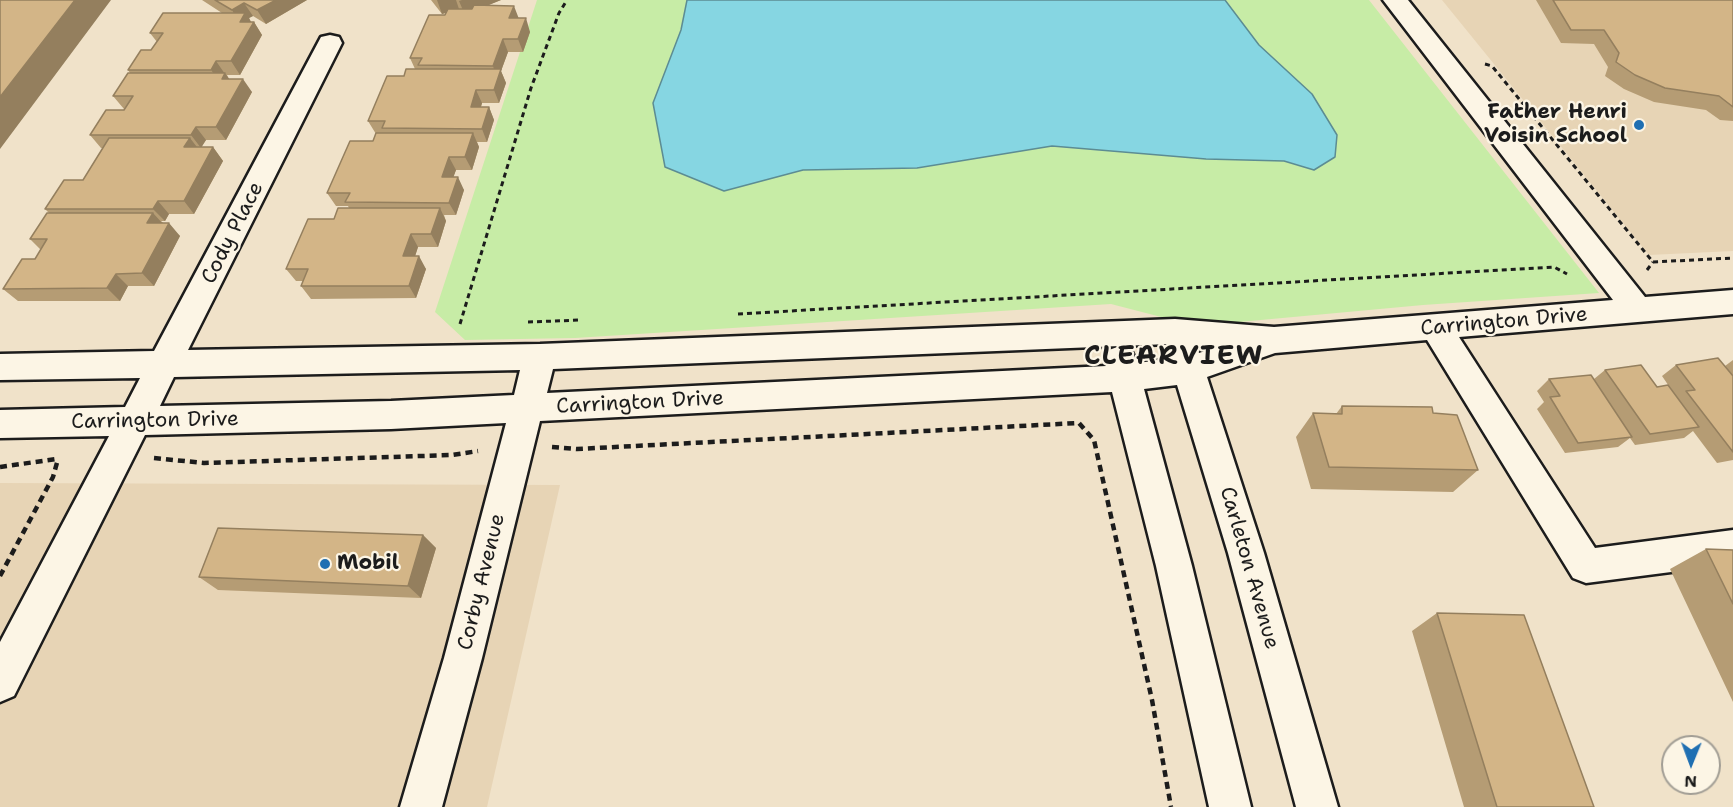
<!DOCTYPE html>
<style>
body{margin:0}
#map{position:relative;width:1733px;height:807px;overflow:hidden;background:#f0e2c9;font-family:"Shantell Sans",sans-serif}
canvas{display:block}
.north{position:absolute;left:1661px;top:735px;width:60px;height:60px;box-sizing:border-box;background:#fcf5e5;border:2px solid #a29e95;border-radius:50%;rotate:181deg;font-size:16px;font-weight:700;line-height:24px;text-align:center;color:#1c1c1c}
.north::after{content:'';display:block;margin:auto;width:21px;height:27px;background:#1f6fb2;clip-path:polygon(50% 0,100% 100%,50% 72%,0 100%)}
</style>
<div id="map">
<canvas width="1733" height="807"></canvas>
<div class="north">N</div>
</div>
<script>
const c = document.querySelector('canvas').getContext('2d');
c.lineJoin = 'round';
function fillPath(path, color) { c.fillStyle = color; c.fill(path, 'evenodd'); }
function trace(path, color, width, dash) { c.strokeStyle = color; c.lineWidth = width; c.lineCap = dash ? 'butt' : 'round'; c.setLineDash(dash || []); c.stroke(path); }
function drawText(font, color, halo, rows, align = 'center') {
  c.font = font + ' "Shantell Sans",sans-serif'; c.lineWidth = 4.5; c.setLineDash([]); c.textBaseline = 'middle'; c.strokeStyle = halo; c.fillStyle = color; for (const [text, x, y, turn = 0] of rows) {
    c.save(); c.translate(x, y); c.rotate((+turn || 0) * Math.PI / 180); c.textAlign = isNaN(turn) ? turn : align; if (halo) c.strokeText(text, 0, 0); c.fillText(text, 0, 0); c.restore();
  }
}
const built = new Path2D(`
 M1442,0H1733V251L1649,255Z
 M0,483L560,485L487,807H0Z`);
const green = new Path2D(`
 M537,0H1369L1599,293L1423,305L1196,326L1111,304L575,338L465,340L435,312Z`);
const water = new Path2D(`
 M687,0H1225L1259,45L1312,94L1337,135L1335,157L1314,170L1284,161L1206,159L1052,146L917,168L803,170L724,191L665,167L653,103L681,30Z`);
const pathFar1 = new Path2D(`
 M1485,64L1492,66L1653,262L1733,258
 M1647,270L1653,262
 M738,314L1554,267L1567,274
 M528,322L581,320
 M460,324L531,88L559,13L567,0`);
const path = new Path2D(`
 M552,447L577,449L1079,423L1094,440L1152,700L1171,807
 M154,458L204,463L452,455L478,451
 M0,467L56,459
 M0,576L53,477L58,459`);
const minor = new Path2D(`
 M1383,0H1408L1645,297L1733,290V314L1459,337L1595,548L1733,530V564L1586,583L1573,578L1427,340L1275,353L1207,377L1264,553L1338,807H1296L1228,553L1177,385L1144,389L1192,566L1251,807H1209L1156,566L1112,392L540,421L482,658L442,807H400L444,658L506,423L391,429L145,435L14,696L0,702V642L109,436L0,438V410L125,407L140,378L0,380V354L154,351L321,37L330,35L339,37L342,43L188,350L540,344L1175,319L1274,327L1613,300ZM1169,344L1166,350L1169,359L1137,363L1131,350L1120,346L1109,350L1104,359L1106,366L547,393L553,369ZM1196,345L1217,347L1199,353ZM520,370L514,395L391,401L160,406L174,377Z`);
const wall = new Path2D(`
 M202,0H307L266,24L253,16L249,18L251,22H254L262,35L240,75H227L229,79L252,92L226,140H206L201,147H213L223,161L194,214H169L165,221H161L180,236L154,286H128L120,301H18L3,289L35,259L41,250L30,239L49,213L45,209L83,180L103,148H101L90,135L125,109H124L113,96L130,73L128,70L151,50L157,42L150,33L222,13Z
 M431,0H501L488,5L518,18L530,32L523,52H508L501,71L506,83L499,103H482L481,107H489L494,120L487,142H477L479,147L472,170H456L453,177L464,190L456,215H444L446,221L438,247H418L415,256L426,269L416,298L311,299L301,286L303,281H296L286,269L334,219L349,208L348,206H336L327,193L373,141L376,134L368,121L404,76L415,69L410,58L445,15L446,13L442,14Z
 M1536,0H1733V121L1720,120L1706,110L1654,102L1624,89L1605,76L1608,67L1594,44L1561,43Z
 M1733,360V460L1717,463L1693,431L1684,438L1635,445L1630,438L1618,447L1565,453L1537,409L1544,402L1537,391L1549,379H1594L1605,370L1657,387L1677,398L1662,376L1676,365L1725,366Z
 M1342,406L1433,413L1478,470L1453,492L1311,489L1296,437L1313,413L1336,414Z
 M423,535L436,548L421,598L218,590L199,577Z
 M1706,549L1733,550V702L1670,569Z
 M1437,613L1594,807H1464L1412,631Z`);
const shadedWall = new Path2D(`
 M75,0H111L0,149V97Z
 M276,0H307L266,24L257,10Z
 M437,0H456L459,9L442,14Z
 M462,0H501L465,15L459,1Z
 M244,3L253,16L249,18L252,24L254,22L262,35L240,75L231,61L240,24L232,10Z
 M514,6L519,19L509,18Z
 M526,18L530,32L523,52L518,39Z
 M503,39L508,52L501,71L506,83L499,103L494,90L497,79L493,66Z
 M216,61L225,74V73L234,86L221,83L211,70Z
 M243,79L252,92L226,140L216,127Z
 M476,90L482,103L477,120L471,107Z
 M489,107L494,120L487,142L482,129Z
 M196,127L206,140L201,148L191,135Z
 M473,133L479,147L472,170L465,157Z
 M190,138L200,151L184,147Z
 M213,147L223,161L194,214L184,201Z
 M449,157L456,170L449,190L442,177Z
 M458,177L464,190L456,215L449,203Z
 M158,201L169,214L165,221L153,209Z
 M440,208L446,221L438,247L431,234Z
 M153,213L164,225L147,223Z
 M169,223L180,236L154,286L142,273Z
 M411,234L418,247L411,269L403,256Z
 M419,256L426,269L416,298L409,286Z
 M116,274L128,286L120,301L107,288Z
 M423,535L436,548L421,598L408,586Z`);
const building = new Path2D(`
 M0,0H75L0,97Z
 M215,0H276L257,10L244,3L232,10Z
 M1553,0H1733V107L1719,96L1665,88L1635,75L1616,62L1619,53L1604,30H1571Z
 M474,5L514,6L509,18H526L518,39H503L493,66L418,65L422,58H410L429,15H445L448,9H472Z
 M163,13H245L240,22H254L231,61H216L211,70H128L141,50H151L163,33H150Z
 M406,69H501L494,90H476L471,107H489L482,129L382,128L385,121H368L387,76H404Z
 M128,73H225L222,79H243L216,127H196L191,135H90L106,110H124L133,96H113Z
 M376,133H473L465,157H449L442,177H458L449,203L345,202L350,193H327L350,141H373Z
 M109,138H190L184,147H213L184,201H158L153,209H45L64,180H83Z
 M338,208H440L431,234H411L403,256H419L409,286H301L308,269H286L308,219H334Z
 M47,213H153L147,223H169L142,273L116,274L107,288L3,289L22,259H35L47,239H30Z
 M1718,358L1733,376V452L1686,391L1695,390L1676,365Z
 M1641,365L1657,387L1668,385L1699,427L1650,434L1605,370Z
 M1591,375L1632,437L1578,443L1550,397L1560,396L1549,379Z
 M1342,406L1432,407L1433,413L1457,415L1478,470L1329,467L1313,413L1342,414Z
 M218,528L423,535L408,586L199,577Z
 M1706,549L1733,550V604Z
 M1437,613L1524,615L1594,807H1497Z`);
const markers = [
 [1639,125,6,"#1f6fb2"],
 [325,564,6,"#1f6fb2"]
];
const poiNames = [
 ["Father Henri",1627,113],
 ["Voisin School",1627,137],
 ["Mobil",337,564,"left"]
];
const streetNames = [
 ["Cody Place",233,233,-63],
 ["Carrington Drive",1504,322,-5],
 ["Carrington Drive",640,403,-3],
 ["Carrington Drive",155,421,-1],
 ["Carleton Avenue",1249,568,74],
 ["Corby Avenue",482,582,-76]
];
const districtNames = [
 ["CLEARVIEW",1174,357]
];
fillPath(built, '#e7d4b5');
fillPath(green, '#c7eca6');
fillPath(water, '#86d6e2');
trace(water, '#5c8c93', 1.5);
trace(minor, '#1c1c1c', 5);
trace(pathFar1, '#1c1c1c', 3, [5, 4]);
trace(path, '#1c1c1c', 4.5, [7, 5]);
fillPath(minor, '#fcf5e5');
fillPath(wall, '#b59c74');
fillPath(shadedWall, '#947f5e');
fillPath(building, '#d3b587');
trace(building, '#947f5e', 1.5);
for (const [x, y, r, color] of markers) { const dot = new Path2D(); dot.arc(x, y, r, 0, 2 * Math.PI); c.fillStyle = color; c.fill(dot); trace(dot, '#fcf5e5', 2); }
drawText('bold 21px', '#1c1c1c', '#fcf5e5', poiNames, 'right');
drawText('21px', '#1c1c1c', '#fcf5e5', streetNames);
c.letterSpacing = '1.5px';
drawText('bold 27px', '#1c1c1c', '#fcf5e5', districtNames);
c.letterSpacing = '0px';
</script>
